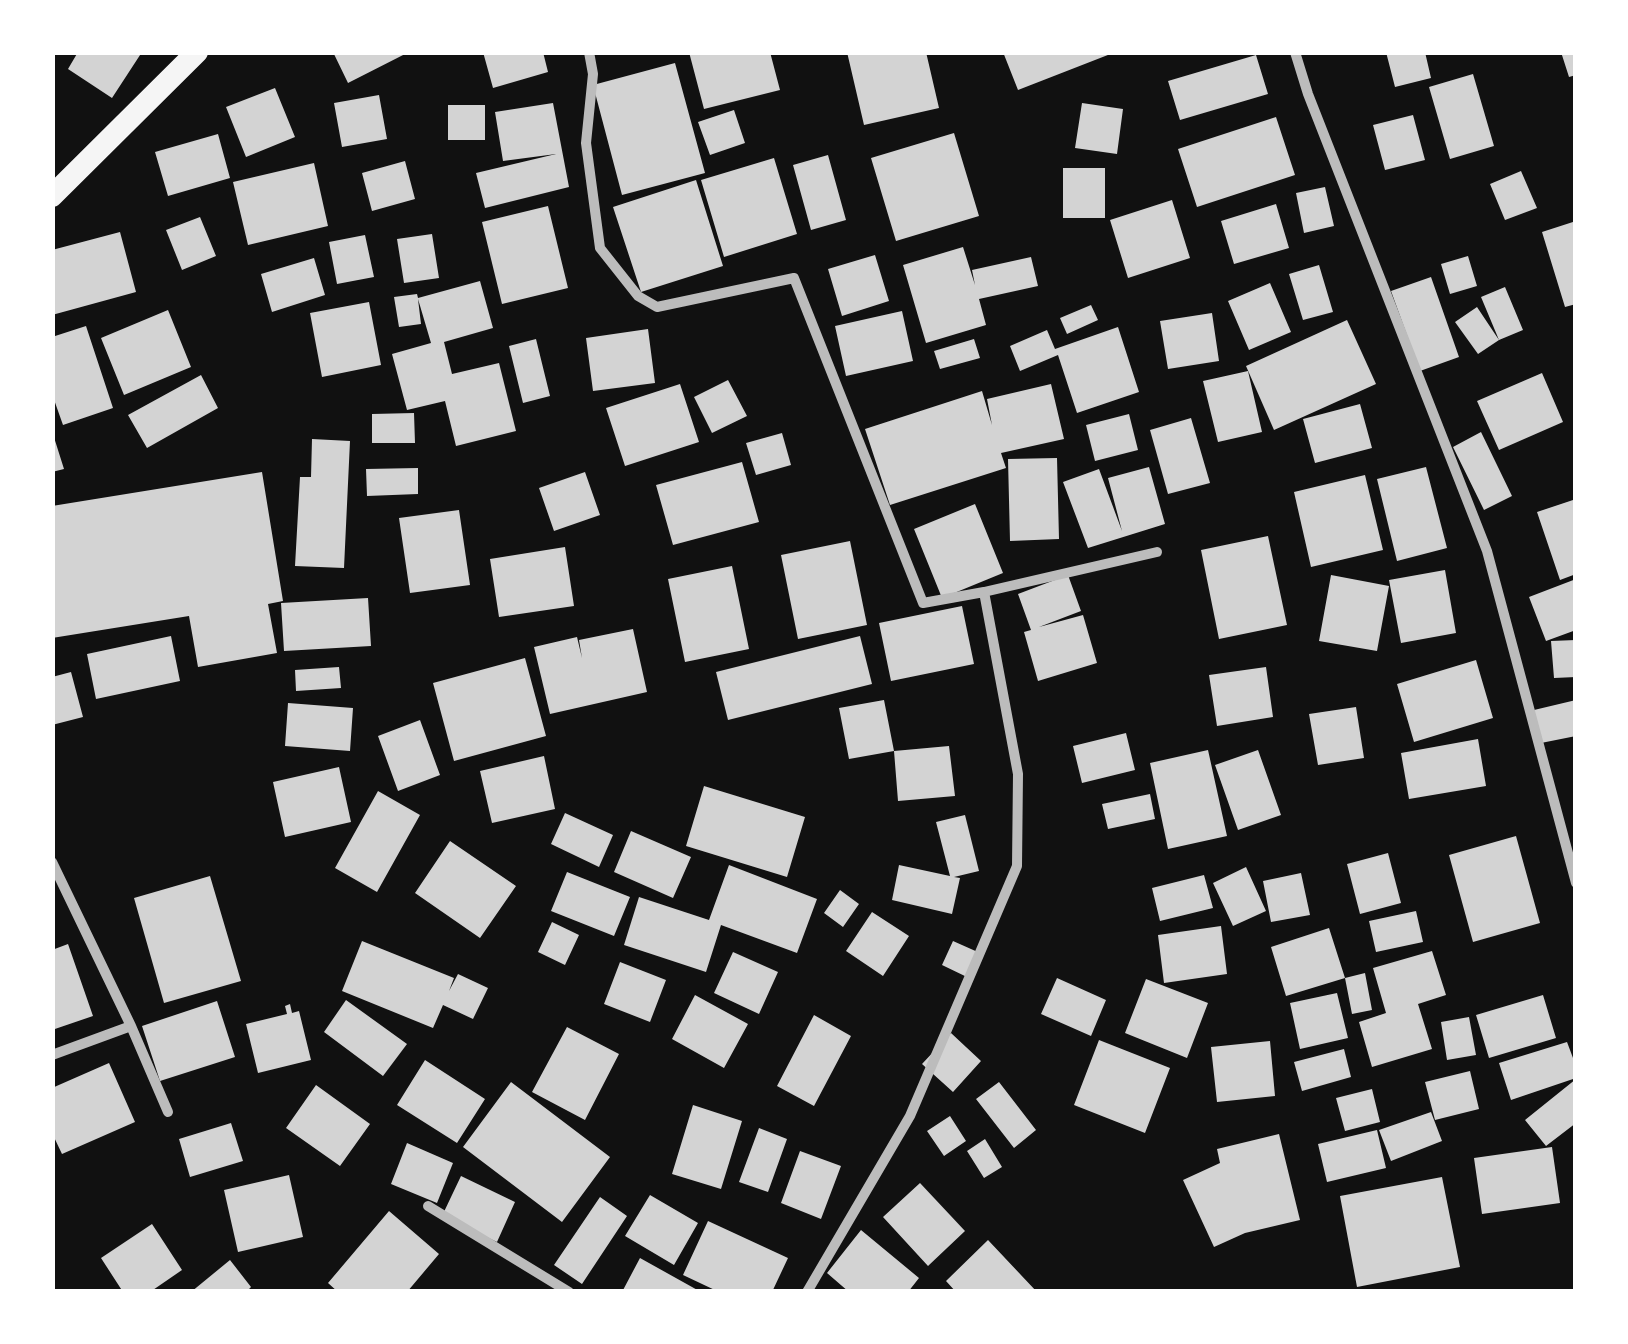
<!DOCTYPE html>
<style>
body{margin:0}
#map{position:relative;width:1628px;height:1344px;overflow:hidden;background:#111;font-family:Commissioner,sans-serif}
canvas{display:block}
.frame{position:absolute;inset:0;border:55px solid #fff;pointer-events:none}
</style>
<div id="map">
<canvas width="1628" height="1344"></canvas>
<div class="frame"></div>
</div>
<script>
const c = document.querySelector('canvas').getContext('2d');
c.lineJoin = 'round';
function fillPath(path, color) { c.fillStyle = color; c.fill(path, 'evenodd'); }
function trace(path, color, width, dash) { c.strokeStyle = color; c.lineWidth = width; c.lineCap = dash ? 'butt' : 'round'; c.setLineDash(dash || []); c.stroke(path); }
const building = new Path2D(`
 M78,52H142L112,98L68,69Z
 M333,52H409L348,83Z
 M483,52H543L548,72L493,88Z
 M689,52H770L780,90L704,109Z
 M847,52H926L939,108L864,125Z
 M1003,52H1113V53L1018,90Z
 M1386,52H1425L1431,78L1395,87Z
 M1561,52H1576V75L1569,77Z
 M1256,55L1268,94L1180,120L1168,81Z
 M675,63L705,173L622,195L593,85Z
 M1473,74L1494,146L1450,159L1429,87Z
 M275,88L295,137L246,157L226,107Z
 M379,95L387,139L342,147L334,103Z
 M553,103L569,187L485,208L476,173L556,154L503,161L495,112Z
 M1082,103L1123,109L1117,154L1075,148Z
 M448,105H485V140H448Z
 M734,110L745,143L710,155L698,122Z
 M1413,115L1425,160L1385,170L1373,125Z
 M1276,117L1295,175L1197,207L1178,149Z
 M954,133L979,216L896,241L871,158Z
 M218,134L230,178L168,196L155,152Z
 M828,155L846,220L811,230L793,165Z
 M774,158L797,234L724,257L701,180Z
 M405,161L415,199L372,211L362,173Z
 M314,163L328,226L248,245L233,182Z
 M1063,168H1105V218H1063Z
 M1521,171L1537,208L1505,220L1490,184Z
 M696,180L723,266L641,292L613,207Z
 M1325,187L1334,226L1304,233L1296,193Z
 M1172,200L1190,258L1128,278L1110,220Z
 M1276,204L1289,248L1234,264L1221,221Z
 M548,206L568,288L502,304L482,222Z
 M200,217L216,256L182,270L166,230Z
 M1576,221V304L1565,307L1542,232Z
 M120,232L136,292L52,315V250Z
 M432,234L439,278L404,283L397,239Z
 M365,235L374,277L337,284L329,242Z
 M963,247L975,285L972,270L1031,257L1038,286L979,299L986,325L926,343L903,265Z
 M875,255L889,301L842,316L828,269Z
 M1468,256L1477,286L1450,294L1441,264Z
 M314,258L325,295L272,312L261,274Z
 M1319,265L1333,312L1303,320L1289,274Z
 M1431,277L1459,357L1420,371L1391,291Z
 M480,281L493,328L444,342L452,374L499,363L516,431L456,446L445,401L407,410L392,354L431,343L418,299L421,324L399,327L394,297L417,294L418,298Z
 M1270,283L1291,332L1249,350L1228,301Z
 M1505,287L1523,330L1499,340L1481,297Z
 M369,302L381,365L322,377L310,313Z
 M1091,305L1098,320L1067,334L1060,318Z
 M1477,307L1499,340L1478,354L1455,322Z
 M168,310L191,367L124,395L101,338Z
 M902,311L913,361L846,376L835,326Z
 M1212,313L1219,361L1168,369L1160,321Z
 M1347,320L1376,384L1274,430L1246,366Z
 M86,326L113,408L63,425L52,394V337Z
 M1118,327L1139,392L1077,413L1058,355L1020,371L1010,346L1047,330L1055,349Z
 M648,329L655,383L593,391L586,338Z
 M536,339L550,396L523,403L509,346Z
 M974,339L980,358L940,369L934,351Z
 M1248,371L1262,432L1218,442L1203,381Z
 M1542,373L1563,422L1499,450L1477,401Z
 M201,375L218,408L147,448L128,415Z
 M728,380L747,416L712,433L694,397Z
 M680,384L699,442L625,466L606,408Z
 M1051,384L1064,439L1001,453L1006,468L890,505L865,429L982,391L992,425L987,399Z
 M1360,404L1372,448L1315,463L1303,419Z
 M414,413L415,443H372V414Z
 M1129,414L1138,450L1095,461L1086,425Z
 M1191,418L1210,483L1168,494L1150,430Z
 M52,431L64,469L52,472Z
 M1481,432L1512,496L1484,510L1453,447Z
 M782,433L791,465L756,475L746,443Z
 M312,439L350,441L344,568L295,566L300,477H311Z
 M1057,458L1059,539L1010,541L1008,459Z
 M742,462L759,522L673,545L656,485Z
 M1149,467L1165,524L1088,548L1063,482L1099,469L1122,531L1108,478Z
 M1426,467L1447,548L1397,561L1377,479Z
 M418,468V494L367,496L366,469Z
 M262,472L283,601L268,604L277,653L198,667L189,616L52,638V506Z
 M585,472L600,515L554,531L539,488Z
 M1365,475L1383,550L1311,567L1294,492Z
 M1576,499V574L1560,580L1537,512Z
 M975,504L1003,573L942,598L914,529Z
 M459,510L470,585L410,593L399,518Z
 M1268,536L1287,625L1219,639L1201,550Z
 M850,541L867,625L798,639L781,555Z
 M565,547L574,606L499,617L490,559Z
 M732,566L749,649L685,662L668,579Z
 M1445,570L1456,633L1401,643L1389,580Z
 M1068,575L1081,611L1039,627L1083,615L1097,663L1038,681L1024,632L1031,630L1018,594Z
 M1331,575L1389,586L1377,651L1319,641Z
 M1576,579V630L1546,641L1529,597Z
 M368,598L371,646L284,651L281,603Z
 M962,606L974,664L891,681L879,623Z
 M633,629L647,692L550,714L534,647L577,637L582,658L579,640Z
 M171,636L180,681L96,699L87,654Z
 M860,636L872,684L728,720L716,672Z
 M1576,640V677L1554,678L1551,641Z
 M525,658L546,736L454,761L433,683Z
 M1476,660L1493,718L1414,742L1397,684Z
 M339,667L341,688L296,691L295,670Z
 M1266,667L1273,717L1217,726L1209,675Z
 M71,672L83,717L52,725V677Z
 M884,700L894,751L949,746L955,796L898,801L894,751L849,759L839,708Z
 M1576,700V736L1541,743L1534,710Z
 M288,703L353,708L350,751L285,746Z
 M1356,707L1364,758L1318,765L1309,714Z
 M420,720L440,775L398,791L378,736Z
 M1126,733L1135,770L1082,783L1073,746Z
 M1478,739L1486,786L1409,799L1401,753Z
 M1208,750L1227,836L1168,849L1150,763Z
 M1258,750L1281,815L1238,830L1215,765Z
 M544,756L555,809L492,823L480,771Z
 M339,767L351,822L285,837L273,782Z
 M704,786L805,817L787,877L686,846Z
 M378,791L420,815L377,892L335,868Z
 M1150,794L1155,819L1108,829L1102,804Z
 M565,813L613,835L599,867L551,844Z
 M965,815L979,871L954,877L960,878L952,914L892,900L899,865L950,876L936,822Z
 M631,831L691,857L673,898L614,872Z
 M1516,836L1540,923L1473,942L1449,855Z
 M450,841L516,886L480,938L415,893Z
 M1388,853L1401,903L1360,914L1347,864Z
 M729,865L817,899L797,953L721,925L706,972L624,945L639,897L709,920Z
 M1246,867L1266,911L1233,926L1213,883Z
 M567,872L630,897L614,936L551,911Z
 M1301,873L1310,915L1271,922L1263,881Z
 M1204,875L1213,908L1160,921L1152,888Z
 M210,876L241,981L164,1003L134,898Z
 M840,890L859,904L843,927L824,913Z
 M1416,911L1423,942L1376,952L1369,921Z
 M872,912L909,936L883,976L846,951Z
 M552,922L579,935L565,965L538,952Z
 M1221,926L1227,974L1164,983L1158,935Z
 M1329,928L1345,978L1286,996L1271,947Z
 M362,941L454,978L449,991L458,974L488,988L473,1019L443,1005L433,1028L342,991Z
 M953,941L980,953L969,978L942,965Z
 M68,944L93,1016L52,1030V950Z
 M1432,951L1446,995L1418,1004L1432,1049L1372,1067L1359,1022L1386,1013L1373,968Z
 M733,952L778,972L759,1014L714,993Z
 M620,962L666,980L650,1022L604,1004Z
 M1365,973L1372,1010L1352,1014L1345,978Z
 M1057,978L1106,1000L1091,1036L1041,1014Z
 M1146,979L1208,1003L1187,1058L1125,1033Z
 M1337,993L1348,1038L1300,1049L1290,1003Z
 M695,995L748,1024L724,1068L672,1039Z
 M1543,995L1556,1038L1489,1058L1476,1015Z
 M346,1000L407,1044L383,1076L324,1032Z
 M217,1001L235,1057L160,1081L142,1026Z
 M290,1004L292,1013L299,1011L311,1060L258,1073L246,1024L287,1014L285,1006Z
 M814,1015L851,1036L814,1106L777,1086Z
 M1469,1017L1476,1055L1447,1060L1441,1022Z
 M567,1027L619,1054L585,1120L532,1092Z
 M951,1033L981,1061L953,1092L922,1064Z
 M1099,1040L1170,1068L1145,1133L1074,1105Z
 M1270,1041L1275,1096L1217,1102L1211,1047Z
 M1567,1042L1576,1066V1078L1511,1100L1499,1063Z
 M1344,1049L1351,1077L1302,1091L1294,1062Z
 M425,1060L485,1099L457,1143L397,1105Z
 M109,1063L135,1122L62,1154L52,1133V1088Z
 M1470,1071L1479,1109L1435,1120L1425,1082Z
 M1576,1079V1123L1546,1146L1525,1120Z
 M511,1082L610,1157L562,1222L463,1147Z
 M999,1082L1036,1130L1014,1148L976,1099Z
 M316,1085L370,1124L340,1166L286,1128Z
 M1372,1089L1380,1122L1345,1131L1336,1098Z
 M693,1105L742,1121L721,1189L672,1174Z
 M1431,1112L1442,1141L1391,1161L1379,1130Z
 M950,1116L966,1141L944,1156L927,1131Z
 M231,1123L243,1161L190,1177L179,1139Z
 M759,1128L787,1139L768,1192L739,1182Z
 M1377,1130L1386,1168L1327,1182L1318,1144Z
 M1279,1134L1300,1220L1245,1233L1214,1247L1183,1180L1220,1163L1217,1149Z
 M985,1139L1002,1167L984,1178L967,1151Z
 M407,1143L453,1163L437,1203L391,1184Z
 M1552,1147L1560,1203L1482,1214L1474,1158Z
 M800,1151L841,1166L821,1219L781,1203Z
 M289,1175L303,1237L238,1252L224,1190Z
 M461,1176L515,1202L497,1242L442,1216Z
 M1442,1177L1460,1267L1357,1287L1340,1196Z
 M920,1183L965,1231L928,1266L883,1217Z
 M650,1195L698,1223L674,1265L625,1236Z
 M600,1197L627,1216L582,1284L554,1265Z
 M389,1211L439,1254L407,1292H338L328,1283Z
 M708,1221L788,1258L772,1292H719L683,1275Z
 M152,1224L182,1270L150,1292H123L101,1258Z
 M861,1230L919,1278L908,1292H849L827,1273Z
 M988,1240L1037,1292H956L946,1281Z
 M640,1258L701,1292H622Z
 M230,1260L251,1287L246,1292H191Z`);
const minor = new Path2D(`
 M589,52L593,74L586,143L600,248L638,296L657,307L794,278L923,603L984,592L1018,774L1017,866L910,1116L807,1292
 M1295,52L1308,94L1487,551L1576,883
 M984,592L1157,552
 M52,862L131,1026L168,1112
 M52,1055L131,1026
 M428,1206L569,1292`);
const primary = new Path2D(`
 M52,196L197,52`);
fillPath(building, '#d3d3d3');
trace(minor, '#bcbcbc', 10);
trace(primary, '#f5f5f5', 22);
</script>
